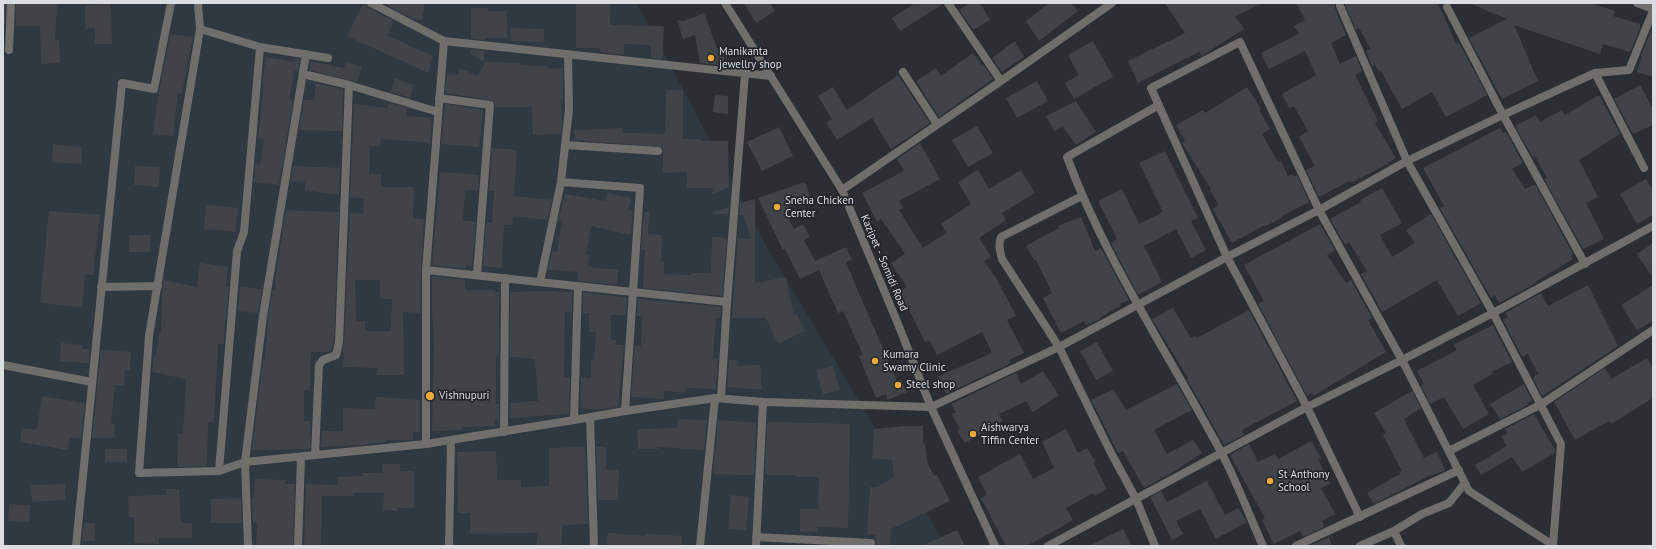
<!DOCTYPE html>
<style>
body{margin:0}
#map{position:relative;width:1656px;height:549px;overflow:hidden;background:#2b2f33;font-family:"PT Sans",sans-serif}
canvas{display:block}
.frame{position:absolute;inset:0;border:4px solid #dbdee1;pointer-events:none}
</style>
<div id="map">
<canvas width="1656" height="549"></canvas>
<div class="frame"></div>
</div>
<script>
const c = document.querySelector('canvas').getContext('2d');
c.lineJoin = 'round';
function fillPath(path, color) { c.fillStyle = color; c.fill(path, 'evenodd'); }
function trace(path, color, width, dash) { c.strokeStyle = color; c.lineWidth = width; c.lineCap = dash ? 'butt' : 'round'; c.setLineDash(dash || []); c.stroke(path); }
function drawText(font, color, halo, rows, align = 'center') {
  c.font = font + ' "PT Sans",sans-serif'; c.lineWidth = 3.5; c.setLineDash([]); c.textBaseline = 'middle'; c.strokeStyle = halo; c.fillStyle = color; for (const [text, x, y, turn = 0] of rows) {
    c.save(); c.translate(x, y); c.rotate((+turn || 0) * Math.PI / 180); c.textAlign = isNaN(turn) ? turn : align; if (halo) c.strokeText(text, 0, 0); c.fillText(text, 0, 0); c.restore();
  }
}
const built = new Path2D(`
 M3,3H637L767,247L946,546H3Z`);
const building = new Path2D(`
 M3,3H6L5,24H3Z
 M16,3H57L55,40H59L60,63L41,64L40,26H16Z
 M363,3H366L368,8L394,21L387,35L433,56L428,73L347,36Z
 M383,3H425L422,20L413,19Z
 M576,3H611L610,25L664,26L662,59L651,58V45L624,44V55L600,52L601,48H576Z
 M744,3H770L775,11L756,23Z
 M915,3H943V4L900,31L892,18Z
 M970,3H980L990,20L973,30L959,10Z
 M1049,3H1071L1078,11L1039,41L1026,21Z
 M1165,3H1264L1235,16L1244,29L1203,55L1202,56L1199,52L1138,83L1128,61L1185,33Z
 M1296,3H1335V8L1346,35L1331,43L1340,64L1356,56L1362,71L1355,75L1378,121L1375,123L1396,158L1373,172L1350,183L1349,181L1319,197L1306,170L1315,166L1299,137L1308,131L1294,106L1289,108L1282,94L1316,75L1305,51L1269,69L1261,53L1299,34L1294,26L1305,20Z
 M1344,3H1438L1456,44L1459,43L1487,95L1446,117L1432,92L1402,109L1381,71L1379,72L1375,65L1372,67L1366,51L1371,49L1359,28L1356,30Z
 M1469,3H1591L1615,11L1613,16L1640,24V29L1630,52L1603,44L1600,54L1514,25L1538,81L1502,99L1469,38L1507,19Z
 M111,4L112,44H95V28L85,29V5Z
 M471,8H488V11H507V38H485V40L471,38Z
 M704,13L717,48L722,47L725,64L719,65L700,63L695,35L683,39L677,20L684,21Z
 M511,28L544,29V42L511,41Z
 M1651,31H1653V77L1637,72L1642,56L1641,55Z
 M170,34L193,37L182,94L178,93L173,136L153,134L158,97Z
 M1015,41L1024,57L1002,72L992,58Z
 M1093,41L1113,77L1074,99L1065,83L1079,75L1068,55Z
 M471,49L484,51V62L471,54Z
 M973,53L982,65L983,64L993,79L939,117L916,81L936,68L941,76Z
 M266,57L294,62V58L300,59L298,71H294L290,99L293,100L279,185L254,182L255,164L260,165L264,139L258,138L264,84H262V82Z
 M310,61L344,68L346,61L362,67L357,82L309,70Z
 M485,62L519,63V65L548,66V69L563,68V99H561L562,122L561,134L533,135L532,107H495V102L491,100L445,93L447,74L459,75V68L478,76Z
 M898,75L930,123L891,149L872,118L837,140L826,123L832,119L818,96L833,87L847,110Z
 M395,78L413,85L410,98L391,92Z
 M1037,81L1048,101L1017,118L1006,98Z
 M316,83L343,89L342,131L299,130L304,100H314Z
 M1640,85L1653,109V125L1633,134L1614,99Z
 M1247,87L1261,109L1259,110L1270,129L1262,134L1278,162L1281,161L1288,176L1292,174L1294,177L1297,175L1309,202L1282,216L1283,217L1266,226L1265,225L1232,243L1213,209L1219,205L1210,190L1211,189L1182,143L1185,141L1176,125L1203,110L1205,113Z
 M666,90H683V139H701V141H728L729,187L713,194V188H687V172L663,173V151L662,147L574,140V130L623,128V133L665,134Z
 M715,95L728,96V114L713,112Z
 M1599,95L1620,134L1579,160L1598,197L1586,203L1604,239L1583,249L1544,179L1547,178L1535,156L1533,158L1515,126L1536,115L1540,122L1562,110L1565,115Z
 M1076,101L1096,132L1076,145L1063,127L1054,131L1046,116Z
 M389,103L407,108L406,116L432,118L430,143L381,139L380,147L370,146L369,174H381V187H414L413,218L424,219L421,270L420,313L403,312L404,375H376L377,368L343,367L344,353H342L344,343L350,213L363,214L364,199L350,197L354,104L387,108ZM355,280H380V298L392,299L391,331H365V321H356Z
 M445,104L483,110L479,147L441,144Z
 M977,126L993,153L968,167L952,140Z
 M779,127L793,156L762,171L747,142Z
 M1500,128L1503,133L1506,132L1523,163L1512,169L1525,189L1535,184L1573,254L1571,256L1573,259L1535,282L1536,283L1499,303L1495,295L1491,298L1440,208L1444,206L1423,168Z
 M920,143L940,179L899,201L903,208L899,210L923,248L946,233L941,224L971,204L958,182L978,170L989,189L1021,170L1035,193L1002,213L1006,220L979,238L991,257L984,261L997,280L1016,316L1007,320L1024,353L1009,360L1011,363L946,394L937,377L992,353L982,332L937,355L929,340L925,342L909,309L898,292L907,287L891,263L905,254L881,219L877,222L862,193L904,171L897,159Z
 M53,144L82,147L81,164L52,162Z
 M492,148L517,150L514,196L552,200L547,220L513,216L512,225H504L502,268L483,266L486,223H492L494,191H489Z
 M1165,151L1198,218L1191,221L1206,250L1191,258L1176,229L1144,246L1162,282L1138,295L1111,243L1117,239L1098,201L1122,189L1139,224L1163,212L1139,163Z
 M135,166L160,167L159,187L134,185Z
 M293,166L340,168L339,195L305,190V182L291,181Z
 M440,172L479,175L478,190H465L463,221L476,222L472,266L466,265V269L432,265Z
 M1646,179L1653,191V215L1637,224L1620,194Z
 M805,182L810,196L784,210L794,229L803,224L810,237L804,240L815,261L846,247L852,260L846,262L855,284L897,381L901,380L907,392L888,400L886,394L876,398L859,356L863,355L843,311L838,313L819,270L800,279L785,249L783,250L758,198Z
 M1382,188L1402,223L1380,235L1392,257L1415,243L1406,230L1431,214L1481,303L1458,316L1437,280L1382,312L1361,274L1367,271L1349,242L1345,245L1330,219L1361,202L1360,200Z
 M607,193L631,198L628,211H633L631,235L591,226L586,255H590L588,267L618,270L617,285L578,281V272L548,270L552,251L557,252L562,221H558L565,194L605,201Z
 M755,199V281L756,283L786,277L794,316L797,314L805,331L778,344L766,318H732L738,238L751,239L743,215H739L740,203Z
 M206,205L238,208L235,232L204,229Z
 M729,207L728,214H713V212Z
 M286,210L339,212L334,342L331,351L327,352H311L310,390H304V421H310V449L252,450L263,359H265V351H266L268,317L273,289L275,290L276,273Z
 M49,211L100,215L93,275H85L82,307L40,303Z
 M644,212H649L648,234L662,235L661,261H664V274L691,275V273H711L712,237L727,238L722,296L643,288L645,250L641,249Z
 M1081,217L1095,251L1101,248L1129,300L1120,304L1121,306L1102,316V317L1099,320L1086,325L1084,321L1061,333L1043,298L1052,293L1036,260H1034L1026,246L1059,228L1058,226Z
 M1320,224L1335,250L1327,255L1346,283L1351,280L1372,318L1368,320L1386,352L1313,396L1312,393L1307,396L1258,304L1264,301L1244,265Z
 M129,235H150V252H129Z
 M1653,243V278L1637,254Z
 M200,263L228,267L226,286H229L226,320H225L224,344H218L214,422H208L207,466L177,467L178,434H183L186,379L152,372L153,363L154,355L156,356L160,331L161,332L162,290L164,280L197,287Z
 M432,276L465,280V290H495V292H499V357L496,356V404H499V419L495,420V426L462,427V430L432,431L434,339L432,313Z
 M1588,285L1618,346L1542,396L1533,378L1538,374L1528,354L1522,357L1503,320L1508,317L1505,313L1541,293L1548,306Z
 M1653,285V321L1637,330L1621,305Z
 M240,287L262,289L258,313L238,311Z
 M545,291L572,292V312H565L564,377H570L569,414L510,418V403L538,401L535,359L510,357V292Z
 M583,292L627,298L626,315H611V340H616V345H624L618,407L602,409H580L581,377L591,378V360H594L596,332H589V313H583Z
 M638,299L721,307L720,318H716L713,358L718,359L716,389L686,388V393L664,391V399L631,397L635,346H641L642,316H637Z
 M1173,308L1191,338L1196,336L1197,338L1249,310L1297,401L1242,430L1244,435L1224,445L1187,379L1188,378L1152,319Z
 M1493,325L1512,362L1491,372L1493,374L1473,385L1489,414L1463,429L1444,397L1430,404L1421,385L1424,384L1417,371L1457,350L1453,345Z
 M1097,342L1113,371L1096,380L1080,351Z
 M61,343L82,345V349H90L89,363L60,361Z
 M101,350L131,352L130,370H125L124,385H115L111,424H115L114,438H92Z
 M1647,358L1653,369V398L1611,424L1609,421L1575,440L1554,402L1605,368L1611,379Z
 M729,360H737L736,366L760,365L762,390L727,387Z
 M833,366L840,390L823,395L816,371Z
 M1043,371L1059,395L1033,412L1026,401L999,414L1003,421L965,443L957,430L960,429L952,414L956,412L951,404L1016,373L1021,384Z
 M1177,384L1192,410L1154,430L1167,454L1193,440L1202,453L1173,472L1144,488L1123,451L1118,453L1091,400L1113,389L1126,410Z
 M1524,384L1532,401L1527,403L1528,405L1500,419L1490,404Z
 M1412,391L1421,408L1404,419L1424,458L1437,452L1445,470L1432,476L1431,475L1374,504L1367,493L1400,474L1399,472L1402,471L1383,435L1386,433L1374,413Z
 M42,396L85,403L81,438H70L68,450L20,442L22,428L37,430Z
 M376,397L420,400V432H413V440H386V442L362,445L321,447L322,431H343V408L375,409Z
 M1534,414L1555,450V453L1522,472L1512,457L1481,475L1475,465L1507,446L1501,437L1508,433L1505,429Z
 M678,419L707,420L704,450L658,447V449H638L637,429L677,428Z
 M718,420L756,423L754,475L713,474Z
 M769,422L850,424L848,528L817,527V532H800V509H818L819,477H796V475H765L767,424Z
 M906,426H923V444L925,443L927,462L934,476L937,475L950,501L891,529L890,546H876L875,535L867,534L870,487H877L894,478L892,460L872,458L874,429Z
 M1066,429L1078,453L1087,448L1095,461L1093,462L1107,489L1095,496L1093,493L1066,508L1073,520L1049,534L1026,546H1006L981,498L987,495L978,477L1020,454L1033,479L1054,468L1042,442Z
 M1311,441L1321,458L1318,459L1330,484L1321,488L1335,514L1322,521L1324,527L1303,537L1300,531L1274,544L1262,520L1265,518L1230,455L1249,444L1258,462L1275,454L1278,459Z
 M585,447L588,524L563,525L561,546H536L538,533L470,534V513H458L457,452L496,451L497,480H521V487L549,486V448Z
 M596,447H606V470H619L618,500H598Z
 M105,449H127V462H105Z
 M382,464H400V471H414V508H398V511L383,510L384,493H353V496H322L321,546H304L306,484L338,485V477L362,476V473H383Z
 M255,479L285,480V484H295L293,546H256L257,525V523H253L252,498H254Z
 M1207,481L1225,515L1238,508L1247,522L1216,539L1200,509L1176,521L1183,534L1172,540L1150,497L1161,491L1167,502Z
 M65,484V500L32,502L31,485Z
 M166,489H179L181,523H192V538H159V544L134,543V517H129L128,496L166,495Z
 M731,495L749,497L746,530L728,529Z
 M241,498L242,523H211V499Z
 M9,504L30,505L29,522L8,521Z
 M84,523H95V541H82Z
 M1123,529L1132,546H1089Z
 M957,530L965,546H922Z
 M608,533L645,536V534L682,536V546H607Z
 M1329,537L1332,546H1309Z`);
const minor = new Path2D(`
 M198,3L200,29L149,336L139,473L219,471L245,462L426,444L574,420L625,411L715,398L763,402L931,407L1059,347L1227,257L1319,210L1407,161L1503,115L1595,73L1629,70L1653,11
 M371,3L444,41L771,76
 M948,3L1001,81
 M1637,3L1653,9
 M1340,6L1407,161L1493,313L1561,444L1553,545L1469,491L1402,360L1319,210L1240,42L1151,88L1227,257L1307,407L1360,517
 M1447,7L1503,115L1585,264
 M200,29L260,47L244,232L237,251L219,471
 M260,47L328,58
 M9,50L11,3
 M903,72L937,124
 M1595,73L1644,168
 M303,74L349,85L438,112
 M439,98L490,105L477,275
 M1159,105L1067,157C1106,262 1169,354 1221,452C1237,482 1249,515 1263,546
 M565,145L658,151
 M561,182L640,188L625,411
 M842,190L1001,81L1112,3
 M1082,196L1001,237C998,245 1000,251 1002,259L1059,347L1109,449L1136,499L1155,546
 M426,270L727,302
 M540,282L561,182L569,109L568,54
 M101,287L158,286
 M3,365L92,382
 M721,398L727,302L745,74
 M590,417L594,546
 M574,420L578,286
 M504,432L505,278
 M426,444V270L444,41
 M1449,451L1540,405L1653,330
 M315,455L319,365L323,360L336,355L339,343L349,85
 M1394,531L1401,546
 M756,537L871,543
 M76,546L122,83L154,89L171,3
 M248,546L245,462L263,316L306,54
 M298,546L301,457
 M449,546L451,440
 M700,546L715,398
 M756,546L763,402
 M1048,546L1307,407L1402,360L1493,313L1653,226
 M1296,546L1459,470
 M1360,546L1394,531L1422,514L1449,503L1465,483`);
const tertiary = new Path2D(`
 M725,3L842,190L898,324L931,407L995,546`);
const markers = [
 [711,58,4,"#eaaa39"],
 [777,207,4,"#eaaa39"],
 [875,361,4,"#eaaa39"],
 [898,385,4,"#eaaa39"],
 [430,396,5,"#eaaa39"],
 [973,434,4,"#eaaa39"],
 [1270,481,4,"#eaaa39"]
];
const poiNames = [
 ["Manikanta",719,52],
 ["jewellry shop",719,65],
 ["Sneha Chicken",785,201],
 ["Center",785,214],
 ["Kumara",883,355],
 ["Swamy Clinic",883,368],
 ["Steel shop",906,385],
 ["Vishnupuri",439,396],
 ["Aishwarya",981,428],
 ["Tiffin Center",981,441],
 ["St Anthony",1278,475],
 ["School",1278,488]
];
const streetNames = [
 ["Kazipet - Somidi Road",884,263,67]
];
fillPath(built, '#303841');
fillPath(building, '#404449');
trace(minor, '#6f6e6b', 8);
trace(tertiary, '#6f6e6b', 8);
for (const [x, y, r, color] of markers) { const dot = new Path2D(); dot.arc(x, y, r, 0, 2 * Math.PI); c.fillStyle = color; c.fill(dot); trace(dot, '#222529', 1.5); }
drawText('11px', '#dbdee1', '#222529', poiNames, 'left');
drawText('11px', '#dbdee1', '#222529', streetNames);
</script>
